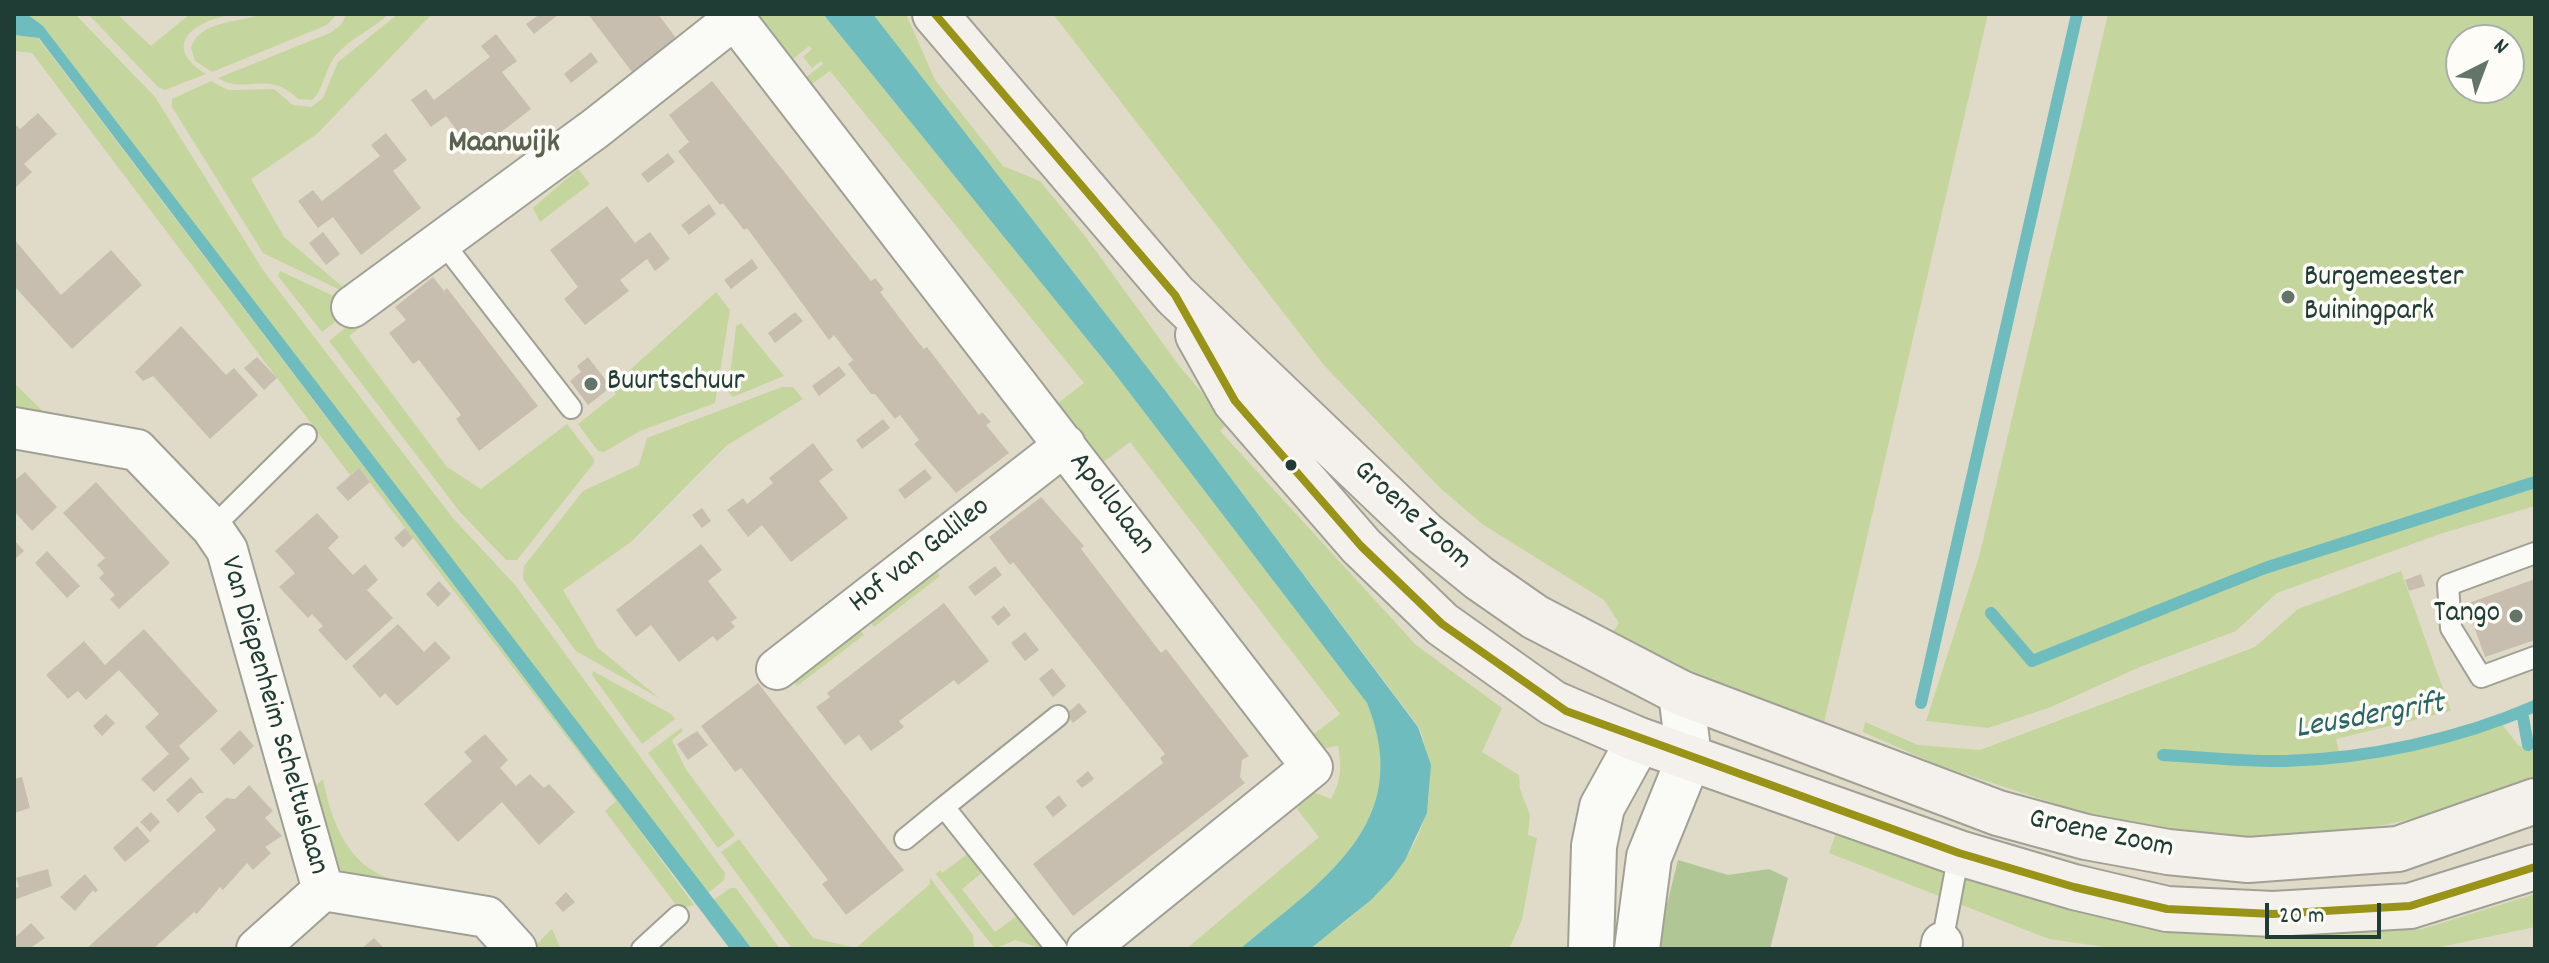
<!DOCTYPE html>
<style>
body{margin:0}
#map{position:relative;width:2549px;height:963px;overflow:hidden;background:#e0dbc8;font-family:Dekko,sans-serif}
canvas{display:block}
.frame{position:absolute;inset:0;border:16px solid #1f3d34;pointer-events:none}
.north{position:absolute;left:2445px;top:24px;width:80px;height:80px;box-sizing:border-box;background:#fdfcf7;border:2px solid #a4b0a9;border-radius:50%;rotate:42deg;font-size:22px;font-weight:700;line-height:32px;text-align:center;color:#1f3d34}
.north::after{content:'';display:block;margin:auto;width:28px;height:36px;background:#637468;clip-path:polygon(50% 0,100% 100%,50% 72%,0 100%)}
.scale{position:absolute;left:2265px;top:903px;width:116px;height:36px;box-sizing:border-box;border:4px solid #1f3d34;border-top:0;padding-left:10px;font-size:24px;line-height:28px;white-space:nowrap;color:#1f3d34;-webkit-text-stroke:6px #fdfcf7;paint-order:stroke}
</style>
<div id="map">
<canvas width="2549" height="963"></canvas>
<div class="frame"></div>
<div class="north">N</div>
<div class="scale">20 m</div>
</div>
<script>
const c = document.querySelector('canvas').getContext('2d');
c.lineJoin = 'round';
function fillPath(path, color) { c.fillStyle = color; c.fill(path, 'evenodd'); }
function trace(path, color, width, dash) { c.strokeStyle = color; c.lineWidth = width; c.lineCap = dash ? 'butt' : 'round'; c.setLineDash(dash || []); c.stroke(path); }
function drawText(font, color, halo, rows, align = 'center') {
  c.font = font + ' Dekko,sans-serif'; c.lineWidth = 7; c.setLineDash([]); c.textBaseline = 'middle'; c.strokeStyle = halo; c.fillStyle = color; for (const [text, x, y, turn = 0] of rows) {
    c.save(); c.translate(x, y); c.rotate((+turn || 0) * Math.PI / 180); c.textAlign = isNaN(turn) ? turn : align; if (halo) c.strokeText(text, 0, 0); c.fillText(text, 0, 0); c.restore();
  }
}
const green = new Path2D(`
 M27,14H75L155,97L263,270L452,517L515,585L725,873L724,880L707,894L43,26Z
 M88,14H117L151,46L190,14H239C201,17 156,43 206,74L165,90L158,87Z
 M262,14H337L327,25L212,72L195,61L191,48C199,20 239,23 262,14Z
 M346,14H389C373,29 351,38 337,54C325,67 324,90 312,100L298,99C268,68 245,96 218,78L330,33L341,25Z
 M398,14H432L317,134L251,179L284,237L344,288L342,291L263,253L172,107V99L211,81L228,90L274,89L293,105L311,107L323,98L338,62Z
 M734,14H823L1112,370L1367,703C1417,822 1321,881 1240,949H1186L1319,837L1297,809L1309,790L1331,799C1341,782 1342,765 1338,746L1314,750L1310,737L1340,714L1130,442L1102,463L1104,467H1097L1053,407L1084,383L830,71L802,91L805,95H797ZM809,46L812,49L803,57L812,68L821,61L823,64L796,85L794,81L797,78L789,67L785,70L783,67Z
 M873,14H906L935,80L1003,166L1040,181L1085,236L1180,367L1228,423L1220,431L1416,645L1502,708L1482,752L1519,775L1520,789L1530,815L1528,835L1537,838L1522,920L1509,949H1310C1323,936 1340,927 1353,915C1414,861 1448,809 1419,727L1164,389Z
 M1053,14H1988L1824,723L1773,711L1608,639L1619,623L1604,600L1482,524L1439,487L1323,364Z
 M2108,14H2535V506L2440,534L2277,593L2236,631L2140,667L2051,707L1988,728L1926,721L1979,557ZM2461,40H2509V88H2461Z
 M14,35L38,38L617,800L694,905L679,909L605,811L616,801L359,468L350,475L32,53L14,51Z
 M578,169L590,184L540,222L533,208Z
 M280,271L353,305L354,307L322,332L278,276Z
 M716,292L730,310L715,403L640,431L604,452L598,451L578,424L616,394L611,387Z
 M361,315L367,322L349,336L447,467L481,489L567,424L594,459V463L517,560H506L460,512L329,341Z
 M741,323L784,376L733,397L728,392L736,326Z
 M14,383L57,425L14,421Z
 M782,387H793L803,399L726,446L631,542L563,590L598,648L659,698L576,651L523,579L524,566L583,491L639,465L647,438Z
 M932,565L940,576L874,627L866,617Z
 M2401,571L2451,711L2336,739L2341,760L2410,748L2502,724L2518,745L2527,749L2532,744L2535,716V783L2482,802L2389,824L2285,842L2116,824L1938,765L1863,732L1865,722L1918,745L1980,750L2255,647L2298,609Z
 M855,625L864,635L797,686L789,676Z
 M593,671L671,714L675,719L642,744L592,675Z
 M681,728L683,731L672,740L685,768L735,835L718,848L648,753Z
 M323,779C333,832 356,882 418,883L424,890L348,878L340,871L313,788Z
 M1839,824L2069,907L2245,937L2422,929L2535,894V927L2431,949H2118L2049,939L1829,853Z
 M739,839L813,938L856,948L930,884V878L973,935L974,949H792L721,852Z
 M969,853L983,872L962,889L995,932L1017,916L1043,949L1015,940L995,949L936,874L940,870L942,873Z
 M730,888H736L780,949H752L712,901Z
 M552,929L561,949H539L536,945Z`);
const forest = new Path2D(`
 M1678,860L1728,875L1769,869L1788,878L1770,949H1656Z`);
const water = new Path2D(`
 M14,14H27L43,26L752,949H730L617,800L39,38L14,35Z
 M823,14H873L1164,389L1418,727L1431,765L1427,813L1405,860L1392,878L1371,900L1310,949H1240C1322,880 1416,824 1367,703L1112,370Z`);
const stream = new Path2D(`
 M1991,613L2032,661L2265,568L2535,482
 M1921,703L2077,14
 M2522,712L2528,745
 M2163,755C2203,757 2245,762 2285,761C2368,759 2459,739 2535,706`);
const building = new Path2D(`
 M540,14H559L534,34L526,24Z
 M588,14H658L676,38L632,72Z
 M496,34L517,61L502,72L531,109L474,153L446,116L431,127L411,100L426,89L434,100L490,57L481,46Z
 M591,52L598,62L571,83L564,74Z
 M712,81L871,281L875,278L884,289L880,292L918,342L924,349L927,347L979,415L982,412L991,422L986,425L1009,453L956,493L914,444L919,440L900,415L895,419L875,394H871L848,364L853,360L834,335L829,340L747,228L744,230L723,203L720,205L678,151L689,142L669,115Z
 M38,113L57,134L24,164L32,172L14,189V123L20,129Z
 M386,133L407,160L393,171L421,208L361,255L333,217L318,228L298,201L313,190L322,201L380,156L371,145Z
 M668,153L675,162L648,183L641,174Z
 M709,204L716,214L689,235L681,225Z
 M607,206L635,243L650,232L670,259L655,271L647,259L620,280L629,291L585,325L564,299L578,287L550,250Z
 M323,232L340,254L326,265L309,243Z
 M14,239L61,295L111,250L142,285L72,349L14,286Z
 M752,259L758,268L731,289L724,280Z
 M433,277L444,291L447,288L538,406L479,451L456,419L461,415L419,360L413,364L389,333L406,320L395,307Z
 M795,312L803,321L775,343L768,333Z
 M181,326L226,375L234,368L258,395L210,439L153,376L143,381L135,372Z
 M257,357L277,378L264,390L244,368Z
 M588,357L611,387L588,405L570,381L581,372L577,366Z
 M839,366L846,375L819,396L812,386Z
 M883,419L890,428L862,449L856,440Z
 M813,443L833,470L819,481L848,518L791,562L762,525L748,537L727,510L743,498L747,504L773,483L769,478Z
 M359,468L370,482L348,501L336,488Z
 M925,469L932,478L905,499L898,490Z
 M25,472L57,507L32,531L14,511V481Z
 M96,482L170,563L119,609L110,599L115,595L99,578L104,573L97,565L105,558L63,513Z
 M1041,497L1084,546L1081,549L1161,653L1166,649L1249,756L1242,760L1240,777L1245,783L1073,916L1033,864L1163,763L1160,758L1165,754L1013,562L1010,565L989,537Z
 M702,508L711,521L702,528L692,515Z
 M317,513L339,537L328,548L353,575L365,564L378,580L367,590L393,618L346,661L318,630L323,626L312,614L308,618L279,587L295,573L275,551Z
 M405,528L413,538L403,548L394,538Z
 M14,540L24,551L14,560Z
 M701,544L722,570L708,581L737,618L731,622L735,627L717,641L713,636L679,662L651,625L636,637L616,610Z
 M47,551L80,586L67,598L35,563Z
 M995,566L1002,575L975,596L968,587Z
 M2421,574L2425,586L2409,591L2405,580Z
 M2535,579V640L2485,657L2466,604Z
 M439,581L451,594L438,607L426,594Z
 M944,603L989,661L958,685L954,680L899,721L904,727L871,751L859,735L845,745L816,707L830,697L827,693Z
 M1004,606L1011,615L998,626L991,617Z
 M398,624L424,652L435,641L451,658L397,706L385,693L380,698L352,666Z
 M144,629L218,711L179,746L190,759L154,792L141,779L169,754L145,727L159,714L119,670L86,700L78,691L68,699L46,675L84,641L105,665Z
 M1025,632L1039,650L1025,661L1011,643Z
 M1052,668L1066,686L1053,697L1039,679Z
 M758,683L904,870L846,915L822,884L828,880L741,768L735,772L701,726Z
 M1079,703L1087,712L1073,723L1066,714Z
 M106,714L115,723L102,736L93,726Z
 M240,730L254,746L234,765L220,749Z
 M697,731L708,745L688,760L677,744Z
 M485,734L508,760L500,768L516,786L530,774L544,788L549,784L575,812L539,845L502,802L458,842L424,804L472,761L464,752Z
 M1088,771L1094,779L1082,788L1076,781Z
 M22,777L30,808L14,813V779Z
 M191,777L204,793H199L178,813L166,800Z
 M249,785L273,811L265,818L282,836L265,847L271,853L253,870L247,863L223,890L220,887L197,914L194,912L153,949H86L216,830L205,817L226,798L235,799Z
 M1059,795L1067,806L1053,817L1045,807Z
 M151,812L160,822L150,832L140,822Z
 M137,826L150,841L125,862L113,848Z
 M48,869L52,886L14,900V888L19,887L16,878Z
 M85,874L98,890L95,893L93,890L75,911L60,897Z
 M566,892L575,902L563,912L555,903Z
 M31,923L45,938L29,949H14V938Z
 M374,938L385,949H361Z`);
const service = new Path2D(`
 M441,240L571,408
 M212,528L306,435
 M2535,553L2448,585L2451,628L2481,677L2535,657
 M905,839L944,807
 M1942,943L1959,853
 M642,949L678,916
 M1057,949L944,807L1058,716`);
const minor = new Path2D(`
 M731,14L1312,767L1087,949
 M352,307L596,128L734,19
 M14,428L137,450L212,528L227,550L323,890L487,917L516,949
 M777,669L1065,445
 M257,949L323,890
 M1941,949L1942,943`);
const tertiary = new Path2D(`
 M1591,949L1594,846L1602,807L1639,740
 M1637,949L1649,857L1689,758L1681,693`);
const secondary = new Path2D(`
 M935,14L1175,295L1425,534L1479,578L1535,617L1681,693L1998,813L2086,837L2168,852L2248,860L2398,849L2535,801
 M1198,335L1235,401L1361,546L1442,624L1553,703L1639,740L1959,853L2074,887L2167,909L2273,914L2410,906L2535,867`);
const bus1 = new Path2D(`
 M935,14L1175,295L1235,401L1361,546L1442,624L1566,711L1959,853L2074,887L2167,909L2273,914L2410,906L2535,867`);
const markers = [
 [2288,297,8,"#637468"],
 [591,384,8,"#637468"],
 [1291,465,7,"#1f3d34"],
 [2516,616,8,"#637468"]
];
const poiNames = [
 ["Burgemeester",2304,280],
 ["Buiningpark",2304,314],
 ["Buurtschuur",607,384],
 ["Tango",2500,616,"right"]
];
const streetNames = [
 ["Apollolaan",1110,505,52],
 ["Groene Zoom",1411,517,42],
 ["Hof van Galileo",921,557,-38],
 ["Van Diepenheim Scheltuslaan",272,716,74],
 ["Groene Zoom",2101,836,12]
];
const neighbourhoodNames = [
 ["Maanwijk",504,146]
];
const waterNames = [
 ["Leusdergrift",2370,719,-10]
];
fillPath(green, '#c4d69e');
fillPath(forest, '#b1c695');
fillPath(water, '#6fbcbe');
trace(stream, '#6fbcbe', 12);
fillPath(building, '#c7beaf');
trace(service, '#a0a094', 24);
trace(minor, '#a0a094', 44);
trace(tertiary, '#a0a094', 48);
trace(secondary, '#a0a094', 48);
trace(service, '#fafaf7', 20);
trace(minor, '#fafaf7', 40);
trace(tertiary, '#fafaf7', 44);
trace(secondary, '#f4f1ed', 44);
trace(bus1, '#999317', 8);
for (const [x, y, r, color] of markers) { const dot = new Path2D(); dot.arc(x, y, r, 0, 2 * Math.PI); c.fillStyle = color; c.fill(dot); trace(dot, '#fdfcf7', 3); }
drawText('30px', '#1f3d34', '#fdfcf7', poiNames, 'left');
drawText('30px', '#1f3d34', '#fdfcf7', streetNames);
drawText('bold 32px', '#5b6250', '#fdfcf7', neighbourhoodNames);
drawText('italic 32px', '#2a6563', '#fdfcf7', waterNames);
</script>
